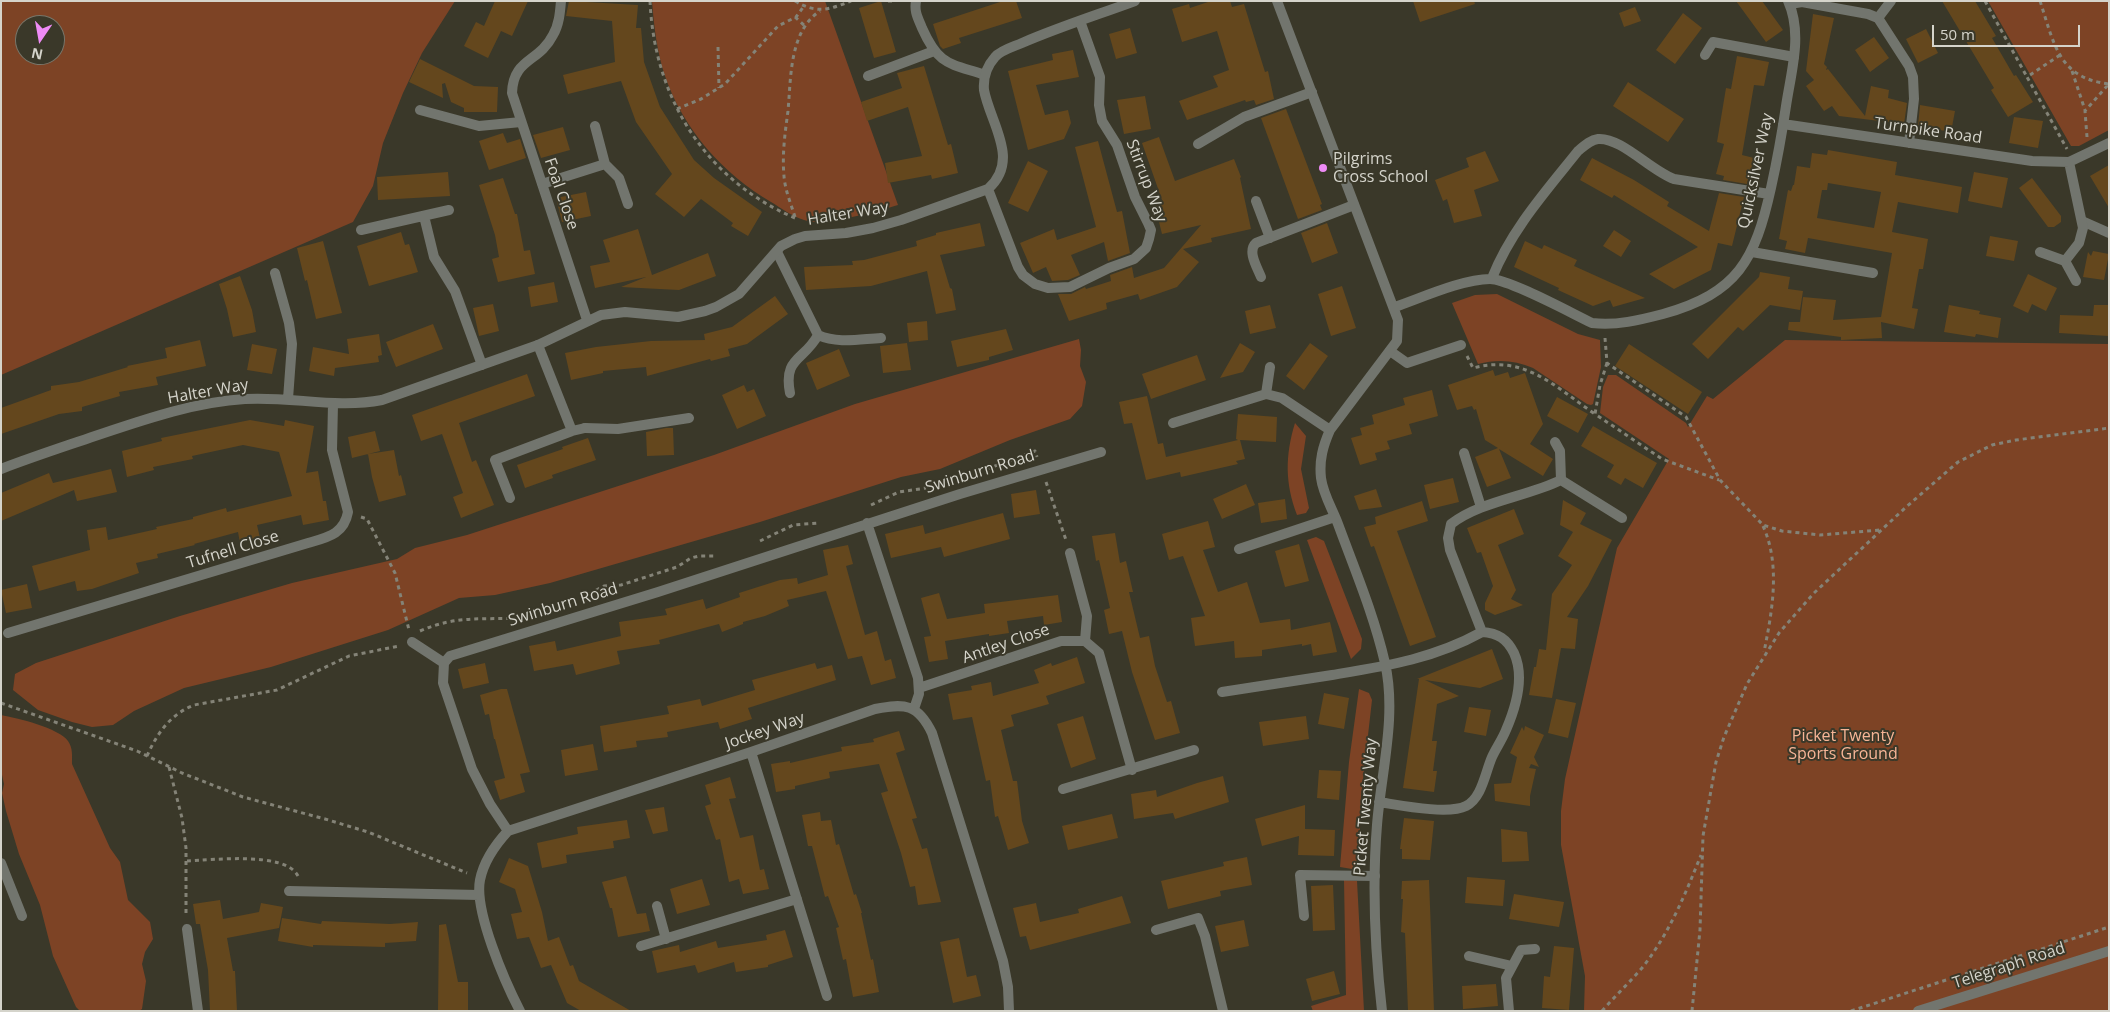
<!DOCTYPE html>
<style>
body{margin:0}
#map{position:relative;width:2110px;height:1012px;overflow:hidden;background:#3a3829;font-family:"Open Sans",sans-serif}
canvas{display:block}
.frame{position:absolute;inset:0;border:2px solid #d5d4cb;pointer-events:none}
.north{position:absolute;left:15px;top:15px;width:50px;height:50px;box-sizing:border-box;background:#3a3829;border:1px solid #78766a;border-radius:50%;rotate:192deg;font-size:14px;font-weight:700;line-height:20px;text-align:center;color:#d5d4cb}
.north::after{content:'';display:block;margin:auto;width:18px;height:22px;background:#ef8bf6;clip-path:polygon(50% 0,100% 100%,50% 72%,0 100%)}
.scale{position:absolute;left:1932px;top:25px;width:148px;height:22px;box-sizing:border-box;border:2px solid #d5d4cb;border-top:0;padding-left:6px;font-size:15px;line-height:18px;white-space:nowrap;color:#d5d4cb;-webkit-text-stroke:4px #3a3829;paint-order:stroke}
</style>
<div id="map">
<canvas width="2110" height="1012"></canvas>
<div class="frame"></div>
<div class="north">N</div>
<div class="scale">50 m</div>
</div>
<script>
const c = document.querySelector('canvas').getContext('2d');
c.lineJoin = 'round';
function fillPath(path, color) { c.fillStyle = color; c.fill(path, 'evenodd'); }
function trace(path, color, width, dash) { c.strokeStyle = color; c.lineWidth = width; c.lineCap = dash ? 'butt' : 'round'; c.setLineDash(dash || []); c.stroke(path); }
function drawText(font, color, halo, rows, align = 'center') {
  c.font = font + ' "Open Sans",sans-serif'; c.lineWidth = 4; c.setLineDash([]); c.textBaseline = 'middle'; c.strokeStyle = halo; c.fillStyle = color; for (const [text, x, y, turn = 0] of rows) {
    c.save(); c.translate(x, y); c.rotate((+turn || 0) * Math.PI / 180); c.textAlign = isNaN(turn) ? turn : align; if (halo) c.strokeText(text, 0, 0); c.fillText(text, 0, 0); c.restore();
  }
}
const green = new Path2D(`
 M1,1H455L422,53L403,93L383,143L373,186L353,222L1,375ZM25,25H55V55H25Z
 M652,1H825L898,205C877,211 824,227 804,220C793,217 781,208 771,202C723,174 683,129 665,76C657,52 654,27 652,1Z
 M1988,1H2109V130L2079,146H2071Z
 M1497,294L1578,334L1600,340L1601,367L1593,404L1591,405L1587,404L1533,368C1515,360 1497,359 1478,364L1452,303L1475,295Z
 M1079,339L1081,350L1080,366L1086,382L1082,406L1070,419L1010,440L940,469L901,477L760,522L550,583L495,595L459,598L388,630L271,667L184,688L134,711L113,725L92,727L72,722L38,710L13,690L15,674L36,663L180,616L292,583L397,559L415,548L467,535L714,455L855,404Z
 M1785,340L2109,344V1011H1584L1585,976L1561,845V811L1565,779L1617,548L1669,459L1600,413L1603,387L1608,375H1616L1686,423L1688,427L1707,396L1713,399Z
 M1295,423L1306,436L1301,469L1309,508L1306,513L1297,515C1285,483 1285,456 1295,423Z
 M1316,537L1324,541L1362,639L1361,649L1351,659L1307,540Z
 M1359,689L1369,693L1372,700L1361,797L1359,861L1358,867L1352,869L1340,867L1349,762Z
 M1,715C17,718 59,728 68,741C73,748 72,756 72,764L110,848L120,862L128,900L150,922L153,939L145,952L142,964L146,981L142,1009L139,1011H80L76,1007L53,956L40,905L19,854L6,811L2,793L4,784L1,770Z
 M1344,880L1357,881L1364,1011H1313L1311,1006L1346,995Z`);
const building = new Path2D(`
 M495,1H528L512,36L501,31L488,58L464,46L476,22L484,26Z
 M569,1L638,5L636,28H641L644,62L660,107L694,160L714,178L762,212L748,236L731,226L733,223L701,199L684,217L655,194L672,174L636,122L621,81L568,94L563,75L615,62L612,21L566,16Z
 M881,1L896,52L874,58L859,8Z
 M1003,1H1016L1022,18L959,38L961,43L943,49L940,46L933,24Z
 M1211,1H1230L1232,7L1244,4L1265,72L1268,71L1274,99L1256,105L1254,100L1246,102L1245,100L1187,120L1179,101L1218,87L1213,76L1229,70L1217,31L1182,42L1172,9L1189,4L1190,8Z
 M1413,1H1474L1475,4L1420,22Z
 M1736,1H1762L1783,30L1766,42Z
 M1942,1H1975L1996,36L1992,38L2014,76L2016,75L2033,102L2008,117L1991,90L1994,88Z
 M1635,7L1641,21L1624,27L1619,13Z
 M1683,13L1702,28L1675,64L1656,50Z
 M1813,14L1834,18L1824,64L1827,67L1826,70L1828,69L1865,116L1871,86L1889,90L1888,98L1907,103L1904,124L1839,116L1832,106L1824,111L1806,86L1814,80L1806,71Z
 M1130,28L1137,53L1116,59L1109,34Z
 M1926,29L1938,53L1918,63L1906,39Z
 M1874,37L1889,58L1870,72L1855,50Z
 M1073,50L1079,77L1036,85L1045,115L1068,110L1071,123L1064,139L1028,150L1008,71L1053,60L1052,54Z
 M1737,56L1769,62L1764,86L1754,85L1742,155L1754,158L1747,184L1723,180L1724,176L1716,174L1724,144L1717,142L1726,88L1731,89Z
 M420,59L474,86L498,87L497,112H464V108L451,102L445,83L442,84L443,98L409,82Z
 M924,66L948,145L951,144L958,173L932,179L931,175L888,183L885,163L922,156L908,107L867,121L861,102L902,88L897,73Z
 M1628,82L1684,119L1668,142L1613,106Z
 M1145,96L1151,129L1124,134L1117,100Z
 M1920,105L1955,111L1951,132L1918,126Z
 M1286,109L1322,204L1320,205L1322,210L1298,219L1261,118Z
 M2014,117L2043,121L2038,148L2009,143Z
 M563,127L570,150L541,158L533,135Z
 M503,133L507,143L520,139L526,158L489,170L479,141Z
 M1159,137L1175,181L1234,159L1241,177L1240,178L1251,229L1211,238L1212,242L1183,249L1199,262L1177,287L1140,300L1138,294L1106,303L1107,309L1069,321L1058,294H1071L1085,287L1086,289L1111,281L1110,275L1132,267L1134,278L1164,268L1201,225L1162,234L1154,202L1162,200L1142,143Z
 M1098,141L1117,212L1122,211L1130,253L1108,261L1104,242L1071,255L1080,275L1068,280L1052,281L1046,267L1033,273L1020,243L1054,229L1057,240L1096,227L1075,147Z
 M1828,150L1897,162L1895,175L1962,187L1958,213L1898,202L1892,232L1928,239L1923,269H1919L1912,308L1918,309L1914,329L1881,322L1882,338L1841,340V337L1788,330L1789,322H1800L1803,297L1836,300L1833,320L1881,317L1892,253L1808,238L1805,253L1785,249L1787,241L1779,239L1788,190L1791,191L1793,185H1794L1797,166L1810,168L1812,153L1827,155ZM1828,183L1881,192L1874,228L1817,218L1822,190H1827Z
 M1485,151L1499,181L1474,190L1482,216L1454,223L1447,199L1443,201L1435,180L1469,167L1466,158Z
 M1592,158L1634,180L1669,202L1667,206L1709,231L1719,193L1744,197L1732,246L1718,243L1711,270L1674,289L1649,274L1698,247L1614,195L1612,198L1580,180Z
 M1028,161L1048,171L1028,212L1008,203Z
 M2109,165V208L2090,176Z
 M448,172L450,196L378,200L377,177Z
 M1974,172L2008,178L2002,208L1968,201Z
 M503,178L515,214H517L524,251L530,250L535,274L498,282L492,259L499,257L495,235L479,185Z
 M2032,178L2061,216V222L2054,227H2048L2019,188Z
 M586,192L591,216L562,222L556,198Z
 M980,223L985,246L940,255L950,288L952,289L956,310L936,314L927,271L871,286L806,290L804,267L853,265L852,261L864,260L917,246L916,241L936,235V233Z
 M1327,223L1338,253L1312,263L1301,233Z
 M638,229L652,275L708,253L716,276L679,290L621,287L646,277L595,288L590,266L610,262L603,240Z
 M1614,230L1631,241L1621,257L1603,246Z
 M401,232L405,245L409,244L418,272L369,286L357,246Z
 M1990,236L2018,241L2014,261L1986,256Z
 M323,241L342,313L316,319L307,280L305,281L297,248Z
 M1525,241L1542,249L1544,245L1577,260L1574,266L1645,298L1613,307L1610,300L1593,306L1558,290L1559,288L1514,267Z
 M2093,251L2109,254L2104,280L2083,277L2088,252L2091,256Z
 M1760,272L1790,277L1788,289L1803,291L1800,310L1770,305L1743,331L1738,327L1708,359L1692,344L1759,277Z
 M2028,274L2057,288L2046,311L2032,304L2028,313L2013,306Z
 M240,276L252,310L256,332L233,337L227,309L219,284Z
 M554,282L558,302L531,307L528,287Z
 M1342,286L1356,328L1331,336L1318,294Z
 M775,296L788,314L747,344L728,349L730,356L711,361L710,359L647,376L646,367L603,371V373L571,380L565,353L596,347L651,341L705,340L704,334L732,327Z
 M493,304L499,331L479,336L473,308Z
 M1270,305L1276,328L1250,334L1245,311Z
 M1949,305L1980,311L1979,314L2001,318L1998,338L1976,334L1975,337L1944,332Z
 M2094,305H2109V336L2059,333L2060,315L2093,316Z
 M927,321L928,340L909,342L907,323Z
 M433,324L443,349L396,367L386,342Z
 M1006,329L1013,350L989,357V360L957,367L951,341Z
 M379,334L382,355L378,356L379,362L335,368L334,376L309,371L313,347L349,354L347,339Z
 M200,340L206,366L156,377L158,385L119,392L120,396L82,407V411L59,414L1,434V408L51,390V386L79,382L128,367L127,366L167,358L165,348Z
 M907,343L911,370L883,373L880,346Z
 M1240,343L1255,352L1243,372L1220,378Z
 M1310,343L1328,356L1304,390L1286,376Z
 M252,344L277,349L272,374L247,370Z
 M1629,344L1702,392L1688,414L1615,366Z
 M839,349L850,376L817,390L806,363Z
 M1197,355L1206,380L1151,399L1142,374Z
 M1493,370L1495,376L1508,372L1510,378L1525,373L1543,424L1530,444L1553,459L1543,476L1499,449L1511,478L1487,487L1475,457L1498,448L1485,440L1476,409L1474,410L1472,406L1457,410L1448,385Z
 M527,374L535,396L459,423L472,462L476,460L494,505L461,518L453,497L463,493L442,434L421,441L412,415Z
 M744,385L747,392L754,389L766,416L737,429L722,395Z
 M1432,390L1438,416L1409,424L1412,434L1387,441L1390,449L1375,453L1377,460L1360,465L1351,438L1362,435L1360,428L1374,424L1372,415L1405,405L1403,398Z
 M1147,396L1158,444L1163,443L1166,457L1238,440L1236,439L1238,414L1277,417L1276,442L1240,440L1245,459L1236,461L1238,464L1181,477L1180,472L1146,480L1132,423L1124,424L1119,402Z
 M1557,397L1588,414L1578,433L1547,416Z
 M250,420L284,426L285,420L314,426L306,473L318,471L323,501H326L329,520L303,525L301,515L257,525L260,538L240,543L238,532L194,544L195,545L157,554L158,558L136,563L139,573L92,589L77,591L75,581L39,591L32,566L90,550L87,530L106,527L108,540L157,529L156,527L193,519V517L226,508L227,512L292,496L279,452L243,445L192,456L193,459L153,467L154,470L127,477L122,451L162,441L161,438Z
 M1593,426L1657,463L1643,488L1625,478L1621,485L1607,477L1614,465L1581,446Z
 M666,428H673L674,455L647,456L646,432Z
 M375,431L380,451L352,458L348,437Z
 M588,438L596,460L552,475L553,478L525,488L517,465L563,449L562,447Z
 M394,450L399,476L401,475L406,495L379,502L372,477L368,454Z
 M111,469L117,492L77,501L74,490L1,521V493L49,473L53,483Z
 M1453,478L1459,502L1430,509L1424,485Z
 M1246,484L1255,505L1222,519L1213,499Z
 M1376,489L1382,507L1359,510L1354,496Z
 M1036,490L1040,514L1014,518L1011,494Z
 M1285,499L1287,519L1261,523L1258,503Z
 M1563,500L1586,513L1580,524L1612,540L1588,586L1567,617L1578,619L1575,649L1561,648L1552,698L1529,695L1534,667H1536L1539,649L1546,650L1552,594L1572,565L1558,556L1573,532L1560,525Z
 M1422,501L1428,521L1397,531L1436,637L1410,646L1374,546L1371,547L1364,527L1376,524L1375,517Z
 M1514,509L1524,534L1498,545L1516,590L1511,599L1523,605L1495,615L1485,610V603L1493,586L1481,552L1477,553L1467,528Z
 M1003,513L1010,539L944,557L941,547L891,558L885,534L923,525L925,534Z
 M1208,521L1215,547L1203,550L1218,592L1247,582L1260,623L1290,619L1291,630L1330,622L1337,652L1313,656L1311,644L1302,646V644L1262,650V656L1235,658L1234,641L1195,646L1191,618L1205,616L1183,556L1169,560L1162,534Z
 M1115,533L1120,563L1126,561L1133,592H1129L1140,638L1149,636L1155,666L1167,702L1171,701L1180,733L1155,740L1132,672L1122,631L1109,634L1104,610L1110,608L1099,560L1096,561L1092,536Z
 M1299,544L1309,581L1285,587L1275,551Z
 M848,545L853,564L846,566L865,635L877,631L885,661L891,659L896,678L871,685L862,656L848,659L826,591L787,600L789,606L765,616L743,622V624L722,632L719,624L659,640L660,644L617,651L620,664L576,675L573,664L534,671L529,646L555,641L557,651L621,636L619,622L667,615L665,609L703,599L706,609L740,597L739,593L780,580L797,578L798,584L828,575L823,550Z
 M27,584L32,608L6,613L1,590Z
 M939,593L947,619L985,613L984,604L1058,595L1062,622L1044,625L1043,616L1007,621L1009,633L989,636V634L945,641L948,659L929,662L924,637L931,636L921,598Z
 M1492,649L1503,679L1480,688L1425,680L1459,696L1437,704L1432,741H1437L1433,771H1437L1434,792L1403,788L1419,679H1417Z
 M1077,657L1085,683L1046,696L1049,704L1011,715L1014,726L1001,730L1013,781H1017L1022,821L1029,843L1008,850L998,816L995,817L990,780L986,781L972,717L953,720L948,694L972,690L971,686L991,682L993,696L1039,683L1034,670L1051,663L1052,666Z
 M485,663L489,683L463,689L458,669Z
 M815,663L817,669L832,665L836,680L748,708L752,719L720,729L718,722L667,732L668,737L636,741L637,747L604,752L600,726L669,714L667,706L700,699L702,706L755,690L752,680Z
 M501,689H507L530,772L520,774L525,792L500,800L494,781L505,778L495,739H494L489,714L485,715L480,695Z
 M1324,693L1349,698L1344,729L1318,724Z
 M1556,699L1576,703L1568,738L1548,733Z
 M1469,707L1491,710L1486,736L1464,732Z
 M1083,716L1096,759L1071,768L1057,724Z
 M1306,716L1309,739L1263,746L1259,722Z
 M1525,726L1544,735L1534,757L1539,767L1531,764L1529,768L1536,769L1530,796V806L1495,801L1494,784L1511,783L1517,757L1510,753L1522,727L1524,731Z
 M899,731L905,750L896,753L917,818L912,819L922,849L927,848L941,902L918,905L915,886L910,887L901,853L881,793L888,791L879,764L829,772L830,778L795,786V789L776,792L771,764L790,761V763L842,751L841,747L874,742L873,739Z
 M593,744L598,770L565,776L561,750Z
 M1319,770L1341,771L1339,800L1317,798Z
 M1223,776L1229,802L1175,819L1173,813L1134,819L1131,794L1156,790L1157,797L1197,783Z
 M730,777L736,798L729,799L740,838L753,835L760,870L764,869L769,889L743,894L739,879L729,882L720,839L716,840L714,834L705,806L711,804L705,785Z
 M1305,805V829L1335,830L1334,856L1298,855L1299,836L1262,846L1255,819Z
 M664,807L668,831L653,834L645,810Z
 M820,812L821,821L831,820L836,845L839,844L854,895L856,894L862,913H861L871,960L873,959L879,992L853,997L846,959L843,960L836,928L839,927L828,896L825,897L812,846H808L802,815Z
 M1112,814L1118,838L1068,850L1062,826Z
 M1404,818L1434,821L1430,860L1402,859V849H1400Z
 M627,820L630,838L613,841L614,848L566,855L567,863L542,868L537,843L578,834L577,827Z
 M1501,829L1527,832L1529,861L1502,862Z
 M1247,857L1252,885L1220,891L1221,896L1168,909L1161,881L1224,866L1223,862Z
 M509,858L528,866L542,912L548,941L559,937L570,966L573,965L579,981L631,1011H581L567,1003L551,965L541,968L529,937L517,939L511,914L522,912L515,889L499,882Z
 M626,876L637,914L646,913L650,931L618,937L612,908H610L602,882Z
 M1467,877L1505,880L1503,906L1465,903Z
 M702,879L710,905L677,914L670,889Z
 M1429,880L1434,1011H1408L1405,933L1401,932L1403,899H1401L1402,881Z
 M1333,885L1335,930L1313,931L1311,886Z
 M1514,894L1564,902L1559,927L1509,919Z
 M1122,896L1131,923L1030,950L1026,936L1020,937L1013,908L1036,903L1040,922L1079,913L1078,909Z
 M220,900L223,919L259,912L261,903L283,907L279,928L227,938L233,971H235L237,1011H210L208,970L200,924H196L193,904Z
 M282,918L321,924L322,921L390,924L418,922L416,941L385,943V947L313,945V947L278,941Z
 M1244,920L1249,946L1221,952L1215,926Z
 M446,924L458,982H468V1011H438L439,925Z
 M785,930L793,957L768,965V967L736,972L734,962L698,973L695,965L657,973L652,951L679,945L680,952L716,941L718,948L767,940L766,935Z
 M959,938L967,977L976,975L981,996L953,1003L940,942Z
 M1554,946L1574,948L1569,1010L1542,1008L1544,976L1550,977Z
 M1334,971L1340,994L1312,1001L1306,979Z
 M1496,984L1498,1006L1463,1009L1462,986Z`);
const path = new Path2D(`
 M650,1C654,97 705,180 795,218
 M795,1C817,14 828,10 851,1
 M888,1H893
 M1985,1L2027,77
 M2040,1C2054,43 2058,78 2109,84
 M795,17L805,26
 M718,47L719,88
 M2060,55L2027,77L2067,149
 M2072,71L2085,110
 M677,109L701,99L725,84L778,26L796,17L804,6
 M2087,137L2085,111L2108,85
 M795,217C791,204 785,190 784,176C782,154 785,133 788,111C791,79 789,31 820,11
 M1605,338L1607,363L1686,417L1720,480L1763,525L1782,531L1820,535L1880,530
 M1467,356L1473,368C1525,354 1555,387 1595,414
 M1607,363L1600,385L1595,414L1662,459L1719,480
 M987,469L1035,451L1037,457
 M1046,482L1066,540
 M871,505L899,492L926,488
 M361,517L367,519L395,573L409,630
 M1763,526C1781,565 1772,612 1764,652
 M760,541L793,525L818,523
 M582,598L604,586L621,585L677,567L691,558L699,556H716
 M420,631C457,615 481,620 519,618
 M1,703L137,751L182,773L243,797L325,819L368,832L467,873
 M147,756C157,733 171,714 194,705L277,690L349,656L399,646
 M169,767L182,818L186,848V916
 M187,861C213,860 285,851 298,876
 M1602,1011C1615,996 1629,983 1642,968C1669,934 1685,895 1701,855
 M1692,1011L1700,930L1703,836L1716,762L1724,737L1747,684L1779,633L1814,593L1905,508L1958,462L1992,445L2016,440L2109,428
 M1851,1011L2109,927`);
const service = new Path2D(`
 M916,1C914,12 918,18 922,28C939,66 949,63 985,75
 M1878,18L1891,1
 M1705,55L1713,42L1794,57
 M868,76L934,51
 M420,110L479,126L521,122
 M1198,144L1244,117L1312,92
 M1256,201L1270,238
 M2082,221L2109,233
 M777,252L818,335C838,344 860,339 881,338
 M1752,252L1873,273
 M1261,277C1257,267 1247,251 1256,243L1354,205
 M538,345L572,431L585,428
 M1390,351L1407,363L1461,345
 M790,393C783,357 804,361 818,335
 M1555,442L1560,451L1561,480
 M510,498L495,460L572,431
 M1,863L22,916
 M1304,916L1300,875L1375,876
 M1469,956L1512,966
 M1509,1011L1506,978L1521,950L1535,949
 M1918,1011L2109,951`);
const minor = new Path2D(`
 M561,1C560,13 559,25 553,35C539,63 513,58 512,93L587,320
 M1277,1L1398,320L1397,341L1330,430C1323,446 1319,460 1321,478C1323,494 1332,508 1338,524C1355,570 1374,615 1385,663C1397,716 1381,773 1377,825C1372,886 1375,950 1382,1011
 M1790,4L1802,2L1868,14L1878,18L1909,66L1913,77L1914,99L1909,143
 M1783,124L2032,161L2069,162
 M595,126L605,164
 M542,184L605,164L619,178L628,204
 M988,189L1018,267L1023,275L1035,284L1048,288L1070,287L1109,268L1134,259L1146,248L1149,239L1151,230L1148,223L1135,197L1117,145L1102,121L1099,105L1100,77L1080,21
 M424,216L434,257L455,291L482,365
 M361,230L449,210
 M2040,252L2065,261
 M275,273L289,323L292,344L288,399
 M1492,278C1511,230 1546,191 1578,151C1584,146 1590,140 1598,139C1621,137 1651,171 1674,179L1769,194
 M2076,281L2065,261L2079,243L2083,228L2069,162L2109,143
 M1395,307C1421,298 1463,279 1490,279C1509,279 1571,313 1592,323C1616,326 1640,320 1663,314C1738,293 1755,260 1771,188C1777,161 1782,133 1786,106C1791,72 1803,34 1788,1
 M1266,394L1270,367
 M1173,423L1266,394L1282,398L1330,430
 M585,428L618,429L689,418
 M1464,453L1481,507
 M1,469C32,457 63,447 95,436C143,420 194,402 245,399C291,396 336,409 382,400L538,345L601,315L625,312L678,317L705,311L716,307L739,294L781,246L795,239L805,236L846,233L873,228L901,220L988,189C1021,160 990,123 984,90C983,78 987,66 995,57C1001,50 1013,47 1022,43C1059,27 1097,15 1135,1
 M867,523L918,678L919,694L914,709
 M1239,549L1335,517
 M1070,553L1087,616L1085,641
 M8,633L308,543C328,537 344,534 348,512L332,450L333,404
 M412,642L444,663
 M919,688L1061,641H1085L1099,653L1132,770
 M1222,692C1259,686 1295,681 1332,675C1386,666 1433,659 1482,632
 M751,752L827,996
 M1063,789L1194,750
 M1379,802C1399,805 1448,815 1466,806C1482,798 1485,773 1492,757C1496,748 1502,740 1506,730C1516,707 1525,677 1514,653C1507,639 1498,633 1482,632L1450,550L1448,538L1451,524C1481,501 1526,497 1561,480L1622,518
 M508,831L490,804L472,769L443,683L444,663L450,656L658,592L960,494L1101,452
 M289,891L479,895
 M657,906L666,939
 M187,929L198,1011
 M1156,930L1198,918L1205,936L1223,1011
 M641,946L797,899
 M520,1011C505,982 474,911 480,880C484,860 495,845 508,831L751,752L875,709C905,703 918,704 932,733L1003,961L1008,987L1009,1011`);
const markers = [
 [1323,168,5,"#ef8bf6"]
];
const streetNames = [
 ["Turnpike Road",1928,131,8],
 ["Quicksilver Way",1756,171,-78],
 ["Stirrup Way",1146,181,69],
 ["Foal Close",561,194,71],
 ["Halter Way",848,214,-9],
 ["Halter Way",208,392,-10],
 ["Swinburn Road",980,472,-17],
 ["Tufnell Close",233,550,-17],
 ["Swinburn Road",563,605,-17],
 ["Antley Close",1006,644,-19],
 ["Jockey Way",765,731,-19],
 ["Picket Twenty Way",1366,807,-85],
 ["Telegraph Road",2009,966,-18]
];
const poiNames = [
 ["Pilgrims",1333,159],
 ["Cross School",1333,177]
];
const parkNames = [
 ["Picket Twenty",1843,736],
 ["Sports Ground",1843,754]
];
fillPath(green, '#7d4325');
fillPath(building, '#64471d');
trace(path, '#848377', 3, [4, 4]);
trace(service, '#72756e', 10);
trace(minor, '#72756e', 10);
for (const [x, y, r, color] of markers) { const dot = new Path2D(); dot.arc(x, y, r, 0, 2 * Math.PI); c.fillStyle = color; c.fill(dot); trace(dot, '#3a3829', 2); }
drawText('16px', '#d5d4cb', '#3a3829', streetNames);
drawText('16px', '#d5d4cb', '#3a3829', poiNames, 'left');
drawText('16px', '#f7b596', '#3a3829', parkNames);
</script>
